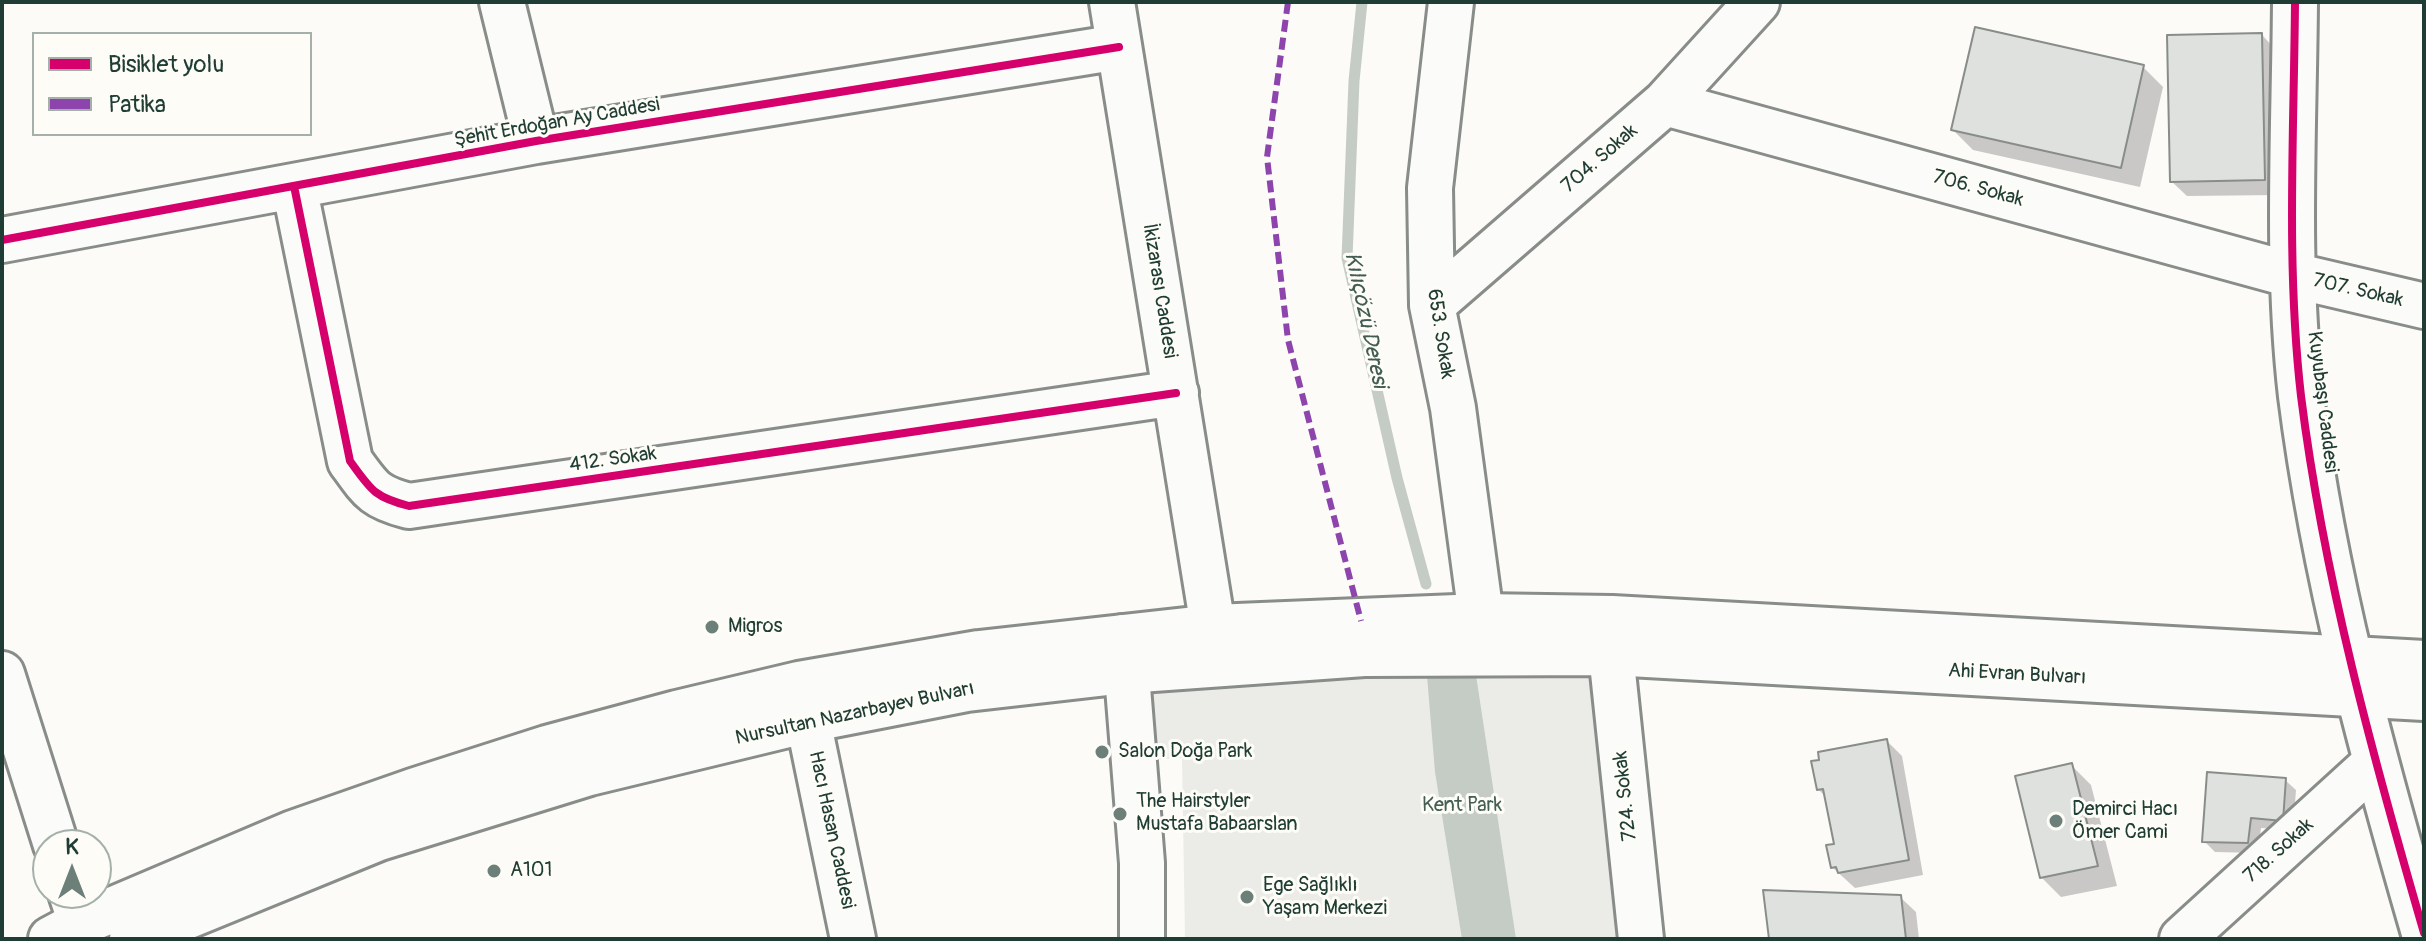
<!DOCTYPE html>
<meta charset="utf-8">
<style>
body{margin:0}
#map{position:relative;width:2426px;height:941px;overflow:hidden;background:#fcfbf8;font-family:Pangolin,sans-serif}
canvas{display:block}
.frame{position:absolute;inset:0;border:4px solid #1f3d34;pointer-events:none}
.legend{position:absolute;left:32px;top:32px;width:280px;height:104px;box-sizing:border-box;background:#fdfcf7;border:2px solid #a4b0a9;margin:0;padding:10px 14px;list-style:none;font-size:24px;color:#1f3d34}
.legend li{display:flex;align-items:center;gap:16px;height:40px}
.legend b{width:40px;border:2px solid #a4b0a9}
.north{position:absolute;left:32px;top:829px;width:80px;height:80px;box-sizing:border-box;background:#fdfcf7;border:2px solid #a4b0a9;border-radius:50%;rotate:0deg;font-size:22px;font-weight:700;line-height:32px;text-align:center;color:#1f3d34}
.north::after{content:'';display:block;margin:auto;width:28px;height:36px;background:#6c8079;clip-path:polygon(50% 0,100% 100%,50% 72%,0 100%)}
</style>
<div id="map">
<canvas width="2426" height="941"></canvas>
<div class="frame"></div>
<ul class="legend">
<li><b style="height:10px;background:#d6006c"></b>Bisiklet yolu</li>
<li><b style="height:10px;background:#8e44ad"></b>Patika</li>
</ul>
<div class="north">K</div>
</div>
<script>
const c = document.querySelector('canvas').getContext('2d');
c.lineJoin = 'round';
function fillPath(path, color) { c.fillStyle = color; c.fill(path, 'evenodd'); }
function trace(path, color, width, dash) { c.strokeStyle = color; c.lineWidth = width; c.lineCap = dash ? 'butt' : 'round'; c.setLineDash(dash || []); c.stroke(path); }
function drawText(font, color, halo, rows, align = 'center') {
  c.font = font + ' Pangolin,sans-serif'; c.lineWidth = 6; c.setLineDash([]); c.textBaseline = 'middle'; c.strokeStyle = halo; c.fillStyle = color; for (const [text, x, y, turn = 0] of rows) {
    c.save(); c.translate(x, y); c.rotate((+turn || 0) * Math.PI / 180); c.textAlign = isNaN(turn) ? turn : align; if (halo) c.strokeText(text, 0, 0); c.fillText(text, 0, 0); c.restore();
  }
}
const green = new Path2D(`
 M1592,668L1626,939H1185L1182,758L1152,760L1146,695L1154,687Z`);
const water = new Path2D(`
 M1476,675L1516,939H1462L1435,772L1427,676Z`);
const shadow = new Path2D(`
 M2262,35L2277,51L2280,195L2187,196L2171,181Z
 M2143,67L2163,87L2140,187L1973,150L1953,130Z
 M1887,741L1902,756L1923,875L1855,888L1832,867L1836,846L1827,798L1818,789Z
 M2071,765L2091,785L2117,886L2061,897L2041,877Z
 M2285,780L2296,790L2293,830L2261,828L2258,853L2215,852L2204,841Z
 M1900,897L1916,912L1919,939H1771Z`);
const stream = new Path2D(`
 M1362,2L1354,81L1347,258L1397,478L1426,584`);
const building = new Path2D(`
 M1975,27L2144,65L2121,168L1951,130Z
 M2262,33L2265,180L2170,182L2167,35Z
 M1887,739L1909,860L1838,873L1836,867L1831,868L1826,845L1834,844L1823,789L1817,790L1811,761L1819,760L1818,752Z
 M2072,763L2098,866L2040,878L2015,776Z
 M2207,772L2286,778L2283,821L2251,818L2248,843L2202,842Z
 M1763,890L1901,895L1906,939H1769Z`);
const minor = new Path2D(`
 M502,2L536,141
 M1112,2L1213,627
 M1451,2L1430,188L1432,305L1453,408L1481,616
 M2295,2C2294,133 2286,265 2301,396C2324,579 2373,757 2424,933
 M1665,103L2292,275L2424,306
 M294,186L350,461C371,490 374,497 409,506L1176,393
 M2,240L536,141L1119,47
 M1432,305L1665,103L1757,2
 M1124,637L1142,863V939
 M1611,653L1641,939
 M2,674L56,845
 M808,720L853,939
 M71,893L81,923
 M2182,939L2375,763`);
const major = new Path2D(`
 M51,939L81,923L293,833L413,791L547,748L677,713L799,684L979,653L1213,627L1481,616L1612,618L2424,663
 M132,939L379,838L589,773L808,720L967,689L1125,671L1364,654L1611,653L2424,698`);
const quiet = new Path2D(`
 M1288,2L1267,157L1288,340L1361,621`);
const cycleway = new Path2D(`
 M2295,2C2294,133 2286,265 2301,396C2324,579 2373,757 2424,933
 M294,186L350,461C371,490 374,497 409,506L1176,393
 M2,240L536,141L1119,47`);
const markers = [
 [712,627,8,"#6c8079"],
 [1102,752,8,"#6c8079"],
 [1120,814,8,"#6c8079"],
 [2056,821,8,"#6c8079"],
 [494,871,8,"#6c8079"],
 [1247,897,8,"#6c8079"]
];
const streetNames = [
 ["Şehit Erdoğan Ay Caddesi",557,123,-10],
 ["704. Sokak",1600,159,-41],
 ["706. Sokak",1978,189,15],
 ["İkizarası Caddesi",1159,291,81],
 ["707. Sokak",2358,291,13],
 ["653. Sokak",1440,334,81],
 ["Kuyubaşı Caddesi",2322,402,83],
 ["412. Sokak",613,460,-8],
 ["Ahi Evran Bulvarı",2017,675,3],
 ["Nursultan Nazarbayev Bulvarı",855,714,-12],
 ["724. Sokak",1626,796,-96],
 ["Hacı Hasan Caddesi",831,830,78],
 ["718. Sokak",2279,851,-42]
];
const poiNames = [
 ["Migros",728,627],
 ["Salon Doğa Park",1118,752],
 ["The Hairstyler",1136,802],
 ["Mustafa Babaarslan",1136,825],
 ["Demirci Hacı",2072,810],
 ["Ömer Cami",2072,833],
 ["A101",510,871],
 ["Ege Sağlıklı",1263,886],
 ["Yaşam Merkezi",1263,909]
];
const parkNames = [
 ["Kent Park",1462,806]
];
const waterNames = [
 ["Kılıçözü Deresi",1365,320,78]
];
fillPath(green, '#ebece8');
fillPath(water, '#c5ccc6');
fillPath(shadow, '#0003');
trace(stream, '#c5ccc6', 11);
fillPath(building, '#dfe1de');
trace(building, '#888d8a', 2);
trace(minor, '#888d8a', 50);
trace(major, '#888d8a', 50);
trace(minor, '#fbfbf9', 44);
trace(major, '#fbfbf9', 44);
trace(quiet, '#8e44ad', 6, [12, 6]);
trace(cycleway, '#d6006c', 8);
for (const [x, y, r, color] of markers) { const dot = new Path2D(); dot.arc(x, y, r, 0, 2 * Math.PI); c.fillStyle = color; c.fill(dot); trace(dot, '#fdfcf7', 3); }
drawText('20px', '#1f3d34', '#fdfcf7', streetNames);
drawText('20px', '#1f3d34', '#fdfcf7', poiNames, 'left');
drawText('20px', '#455e55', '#fdfcf7', parkNames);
drawText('italic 22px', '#435c53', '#fdfcf7', waterNames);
</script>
